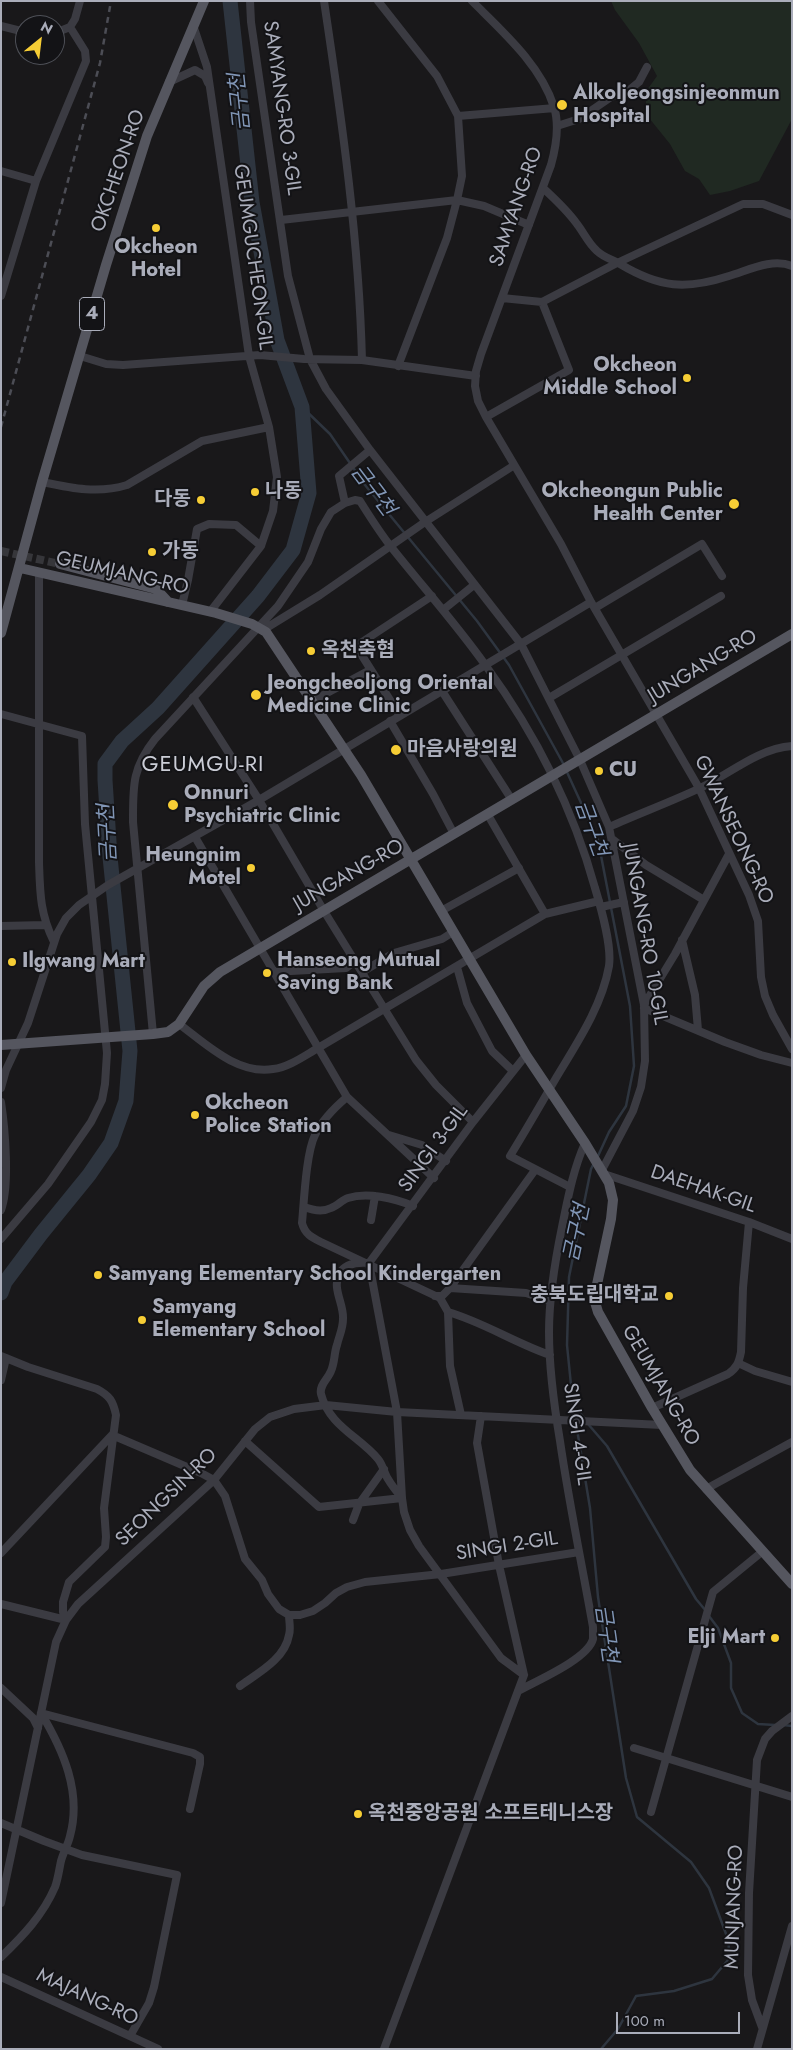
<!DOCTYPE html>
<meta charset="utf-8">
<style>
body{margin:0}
#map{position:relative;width:793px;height:2050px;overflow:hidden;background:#19181a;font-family:Jost,sans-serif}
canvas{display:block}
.frame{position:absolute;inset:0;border:2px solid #aaadba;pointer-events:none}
.north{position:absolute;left:15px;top:15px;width:50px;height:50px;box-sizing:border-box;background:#131316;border:1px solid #4f5158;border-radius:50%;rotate:29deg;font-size:14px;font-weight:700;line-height:20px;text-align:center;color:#aaadba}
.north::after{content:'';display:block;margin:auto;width:18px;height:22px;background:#f6cd35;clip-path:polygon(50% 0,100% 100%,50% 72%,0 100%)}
.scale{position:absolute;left:616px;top:2012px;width:124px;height:22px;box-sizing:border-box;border:2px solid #aaadba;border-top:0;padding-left:6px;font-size:15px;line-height:18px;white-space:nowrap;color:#aaadba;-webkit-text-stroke:4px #131316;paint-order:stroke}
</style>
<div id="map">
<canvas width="793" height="2050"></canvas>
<div class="frame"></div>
<div class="north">N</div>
<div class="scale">100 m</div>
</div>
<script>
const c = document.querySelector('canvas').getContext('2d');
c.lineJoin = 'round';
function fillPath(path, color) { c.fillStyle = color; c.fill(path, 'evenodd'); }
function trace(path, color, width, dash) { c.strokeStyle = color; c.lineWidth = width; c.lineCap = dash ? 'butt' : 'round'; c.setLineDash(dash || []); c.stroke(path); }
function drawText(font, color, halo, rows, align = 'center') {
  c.font = font + ' Jost,"Noto Sans KR",sans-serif'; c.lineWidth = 4; c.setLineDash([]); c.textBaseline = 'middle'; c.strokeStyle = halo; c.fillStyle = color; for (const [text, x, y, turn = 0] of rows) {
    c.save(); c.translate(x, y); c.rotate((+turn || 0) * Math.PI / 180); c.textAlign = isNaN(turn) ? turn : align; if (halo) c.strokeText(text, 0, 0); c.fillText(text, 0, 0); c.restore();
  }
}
const green = new Path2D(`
 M611,1H792V119L759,181L730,191L710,195L699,179L685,171L670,144L645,113L647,90L657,76L639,43L615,10Z`);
const stream = new Path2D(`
 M302,407L330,434L365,485L477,621L509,665L564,765
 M566,770L598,840L630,1006L634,1066L626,1106L609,1132L598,1156
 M594,1163L591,1169L569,1277L567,1345L573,1405L590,1508L598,1597L626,1778L637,1817L691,1862L709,1888L729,1942L728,1960L712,1979L674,1991L636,1996L618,2029L601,2049
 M574,1406L585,1419
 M588,1424L607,1446L696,1599L706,1611
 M709,1616L718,1628L731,1663V1688L742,1713L758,1724L775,1725
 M783,1725L792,1726`);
const river = new Path2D(`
 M1,1293L5,1282L41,1234L89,1175L111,1143L126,1101L130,1051L110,857L105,780V764L122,741L158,708L258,596L293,550L309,493L302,407L277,340L252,202L230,1`);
const minorTunnel = new Path2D(`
 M1,551L60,564`);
const minor = new Path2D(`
 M250,1L251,22L288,276L310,359L326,389L370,450L521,644L580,760L609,827L644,1005L645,1061L641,1087L633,1111L602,1170
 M324,1C342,121 359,240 362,360
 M378,1L437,76L458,116L462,176L457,200L447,238L398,366
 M472,1C502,31 541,65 554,107C560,126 556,147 551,165L481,354L476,371L475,386L478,401L486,417L561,544L591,602L699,788L749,895L758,921L761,977L765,996L773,1015L792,1049
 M193,25L207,67L249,356L269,427L277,477L273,511L261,546L210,612
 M1,26L25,32
 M55,33L70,27
 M169,82L195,70L205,76L208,83
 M458,116L555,108
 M557,126L579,119L611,97L628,91L639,82L647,67
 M1,171L36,181
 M543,188C555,199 567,210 577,224C584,233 588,243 597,251C603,257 613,260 620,264C660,288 686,290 729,276C749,270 772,258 792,266
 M281,220L457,200L484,206L529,225
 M1,296L36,181L86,61L85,51L70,27L75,19L80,1
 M502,298L542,302
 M80,356L106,364L123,365L260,355L304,359L362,360L476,376
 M486,417L569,370L542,302L617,263L743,204H763L792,215
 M42,482C71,488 98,494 127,485L202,441L269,427
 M345,503L339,476L370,450
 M39,572V862C40,893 40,914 54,942
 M182,605L188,580L197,529L209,524L236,525L261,546
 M595,608L702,544L722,576
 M443,610L474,585
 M263,630L320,595L425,522L513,466
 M442,691L512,800
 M193,697L259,800L324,911L416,1060L436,1085L473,1122
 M549,698L721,596
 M312,701L370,670
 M1,714L82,736L85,824L107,1053L105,1084L102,1100L91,1122L48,1184L1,1239
 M400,716L356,646L432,596
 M390,721L433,794L454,834
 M488,815L545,914
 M609,827C638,814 668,803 698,789C729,775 756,749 792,746
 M195,837L347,1097L434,1178
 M612,839L646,865L704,900
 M601,907L624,902
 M441,911L519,868
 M1,926L45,925
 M682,940L695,995L698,1030
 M457,967L467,1003L492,1051L513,1071
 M273,972L346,968L355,961
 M362,972L394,953L442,939L453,932
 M644,1005L675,954L729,854
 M644,1008L725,1042L761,1055L792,1063
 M179,1024C205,1043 237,1075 273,1069C289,1067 304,1056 318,1048L545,914L599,901
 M153,1034L133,822C133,786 132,768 155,739L278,606L308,562L321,529L331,512L345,503L355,500L360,501C370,517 380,533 392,548C423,587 457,625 486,666C535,733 573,808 595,888C601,908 612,945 609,966C602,1006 577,1043 556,1078C541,1104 526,1130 510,1156L570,1187
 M1,1088L6,1070L28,1023L57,934L66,918L79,905L108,885L259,800L591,602
 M347,1097C334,1108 322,1120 315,1135C306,1153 304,1202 302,1223C305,1234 311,1237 321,1242L440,1298L448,1312C483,1322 515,1343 550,1355
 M1,1102C5,1128 10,1186 1,1210
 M389,1135L422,1145L446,1161
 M604,1174L749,1222L792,1239
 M304,1207C312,1210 323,1212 331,1208C337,1206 342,1200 348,1198C367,1192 394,1198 413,1206
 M371,1220L375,1196
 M450,1288L526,1293L550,1301
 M435,1296H442L450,1288L535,1170
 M448,1312L450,1366L461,1415
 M1,1356L28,1367L97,1389C110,1396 113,1401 116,1415L104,1508L106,1537L105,1547L69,1582L63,1602V1612L66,1620
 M738,1363L755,1371L792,1382
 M1,1380L6,1358
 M652,1408L728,1374C737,1368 739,1362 741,1352L743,1288L749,1222
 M112,1435L201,1473L214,1480L225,1496L245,1559L262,1580L268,1594L279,1609L289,1615H300L313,1611L325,1603L336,1593L347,1587L365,1582L441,1574L579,1552
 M245,1441L319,1507L402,1498C397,1492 392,1486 388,1479C384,1473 383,1465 378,1459C360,1437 329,1426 321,1394C319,1385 328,1379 331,1371C335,1362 334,1353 337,1345C339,1336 343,1329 343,1319C344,1304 332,1289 339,1274C345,1263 357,1262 369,1263
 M706,1489L792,1442
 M353,1520L359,1504L384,1469
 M1,1553L112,1435
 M1,1604L66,1620
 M524,1675L501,1658L419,1546L410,1530L404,1512L402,1498L397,1412L369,1263L473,1122L526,1055
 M240,1686C258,1673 285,1659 289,1635C291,1629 289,1621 289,1615
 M1,1688L33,1718L38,1728
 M518,1691C536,1681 588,1659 593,1639C593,1636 593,1631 593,1627C582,1565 569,1503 560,1441C554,1405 549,1368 549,1332C549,1296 555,1261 562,1227C568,1198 573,1170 585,1143
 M41,1713L193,1753L200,1757V1764L190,1809
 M634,1748L792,1797
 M651,1812L713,1592L763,1551
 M1,1823L44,1841L82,1855L177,1875L154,1987L149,2003L130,2036
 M1,1903L56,1642L66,1620L78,1604L214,1480L255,1429L270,1417L294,1409L326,1405L397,1412L662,1425
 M1,1957C23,1936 43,1915 55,1887C58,1879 59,1870 61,1861C63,1853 68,1845 70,1836C82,1792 63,1750 41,1713
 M1,1977L158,2049
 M762,2027L752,2000L748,1975L749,1893L757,1760L765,1739L772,1731L792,1716
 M384,2049L524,1675L499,1565L477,1443L481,1416
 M757,2049L792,1926`);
const major = new Path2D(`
 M60,564L156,589L168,602
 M20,568L216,613L252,624L266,632L361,775L526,1055L585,1143L609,1183L613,1200L611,1219L596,1289L595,1302L598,1312L652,1408L690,1470L792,1584
 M1,633L42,482L106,265L147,136L204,1
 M1,1045L153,1034L168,1032L179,1024L204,986L220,972L792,634`);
const rail = new Path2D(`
 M1,427L100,63L111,1`);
const markers = [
 [562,105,6,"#f6cd35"],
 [156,228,5,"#f6cd35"],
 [687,378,5,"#f6cd35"],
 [255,492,5,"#f6cd35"],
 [201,500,5,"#f6cd35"],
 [734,504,6,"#f6cd35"],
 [152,552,5,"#f6cd35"],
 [311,651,5,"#f6cd35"],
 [256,695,6,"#f6cd35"],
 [396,750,6,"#f6cd35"],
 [599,771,5,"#f6cd35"],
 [173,805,6,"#f6cd35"],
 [251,868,5,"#f6cd35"],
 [12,962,5,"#f6cd35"],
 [267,973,5,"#f6cd35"],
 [195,1115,5,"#f6cd35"],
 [98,1275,5,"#f6cd35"],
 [669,1296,5,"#f6cd35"],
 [142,1320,5,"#f6cd35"],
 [775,1638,5,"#f6cd35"],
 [358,1814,5,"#f6cd35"]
];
const shields = [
 [92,314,25]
];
const shieldNames = [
 ["4",92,314]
];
const poiNames = [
 ["Alkoljeongsinjeonmun",573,94],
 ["Hospital",573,117],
 ["Okcheon",156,248,"center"],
 ["Hotel",156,271,"center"],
 ["Okcheon",677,366,"right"],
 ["Middle School",677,389,"right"],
 ["나동",265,492],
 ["Okcheongun Public",723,492,"right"],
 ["Health Center",723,515,"right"],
 ["다동",191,500,"right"],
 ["가동",162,552],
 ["옥천축협",321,651],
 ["Jeongcheoljong Oriental",267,684],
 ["Medicine Clinic",267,707],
 ["마음사랑의원",407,750],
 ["CU",609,771],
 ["Onnuri",184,794],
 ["Psychiatric Clinic",184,817],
 ["Heungnim",241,856,"right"],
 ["Motel",241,879,"right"],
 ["Hanseong Mutual",277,961],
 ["Saving Bank",277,984],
 ["Ilgwang Mart",22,962],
 ["Okcheon",205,1104],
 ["Police Station",205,1127],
 ["Samyang Elementary School Kindergarten",108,1275],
 ["충북도립대학교",659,1296,"right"],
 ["Samyang",152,1308],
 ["Elementary School",152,1331],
 ["Elji Mart",765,1638,"right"],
 ["옥천중앙공원 소프트테니스장",368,1814]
];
const streetNames = [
 ["SAMYANG-RO 3-GIL",281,108,82],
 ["OKCHEON-RO",119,171,-71],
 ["SAMYANG-RO",517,207,-71],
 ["GEUMGUCHEON-GIL",252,257,82],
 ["GEUMJANG-RO",122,574,13],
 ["JUNGANG-RO",703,667,-31],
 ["GWANSEONG-RO",733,830,65],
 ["JUNGANG-RO",349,876,-30],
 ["JUNGANG-RO 10-GIL",644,934,80],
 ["SINGI 3-GIL",434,1149,-54],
 ["DAEHAK-GIL",703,1190,19],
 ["GEUMJANG-RO",660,1386,60],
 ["SINGI 4-GIL",576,1434,82],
 ["SEONGSIN-RO",167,1498,-44],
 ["SINGI 2-GIL",507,1547,-9],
 ["MUNJANG-RO",735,1907,-88],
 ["MAJANG-RO",87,1998,25]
];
const waterNames = [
 ["금구천",241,102,-96],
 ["금구천",372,491,53],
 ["금구천",590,829,70],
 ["금구천",109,833,-93],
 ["금구천",578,1233,-78],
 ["금구천",605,1634,82]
];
const quarterNames = [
 ["GEUMGU-RI",203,766]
];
fillPath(green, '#202922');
trace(stream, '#2e353f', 2.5);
trace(river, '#2e353f', 15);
trace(minorTunnel, '#36363a', 8, [8, 4]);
trace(minor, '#3b3b42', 8);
trace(major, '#55565f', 10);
trace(rail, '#4c4d55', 2.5, [6, 5]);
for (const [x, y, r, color] of markers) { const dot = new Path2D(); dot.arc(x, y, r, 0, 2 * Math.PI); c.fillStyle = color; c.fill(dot); trace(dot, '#131316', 2); }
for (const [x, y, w] of shields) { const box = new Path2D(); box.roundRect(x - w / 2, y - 16.5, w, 33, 4); c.fillStyle = '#131316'; c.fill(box); trace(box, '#aaadba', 1); }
drawText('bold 19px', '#aaadba', null, shieldNames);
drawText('bold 20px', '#aaadba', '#131316', poiNames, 'left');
drawText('20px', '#aaadba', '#131316', streetNames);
drawText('italic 21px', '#8196b6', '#131316', waterNames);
c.letterSpacing = '1px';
drawText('22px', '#cbcdd6', '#131316', quarterNames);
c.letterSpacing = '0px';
</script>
